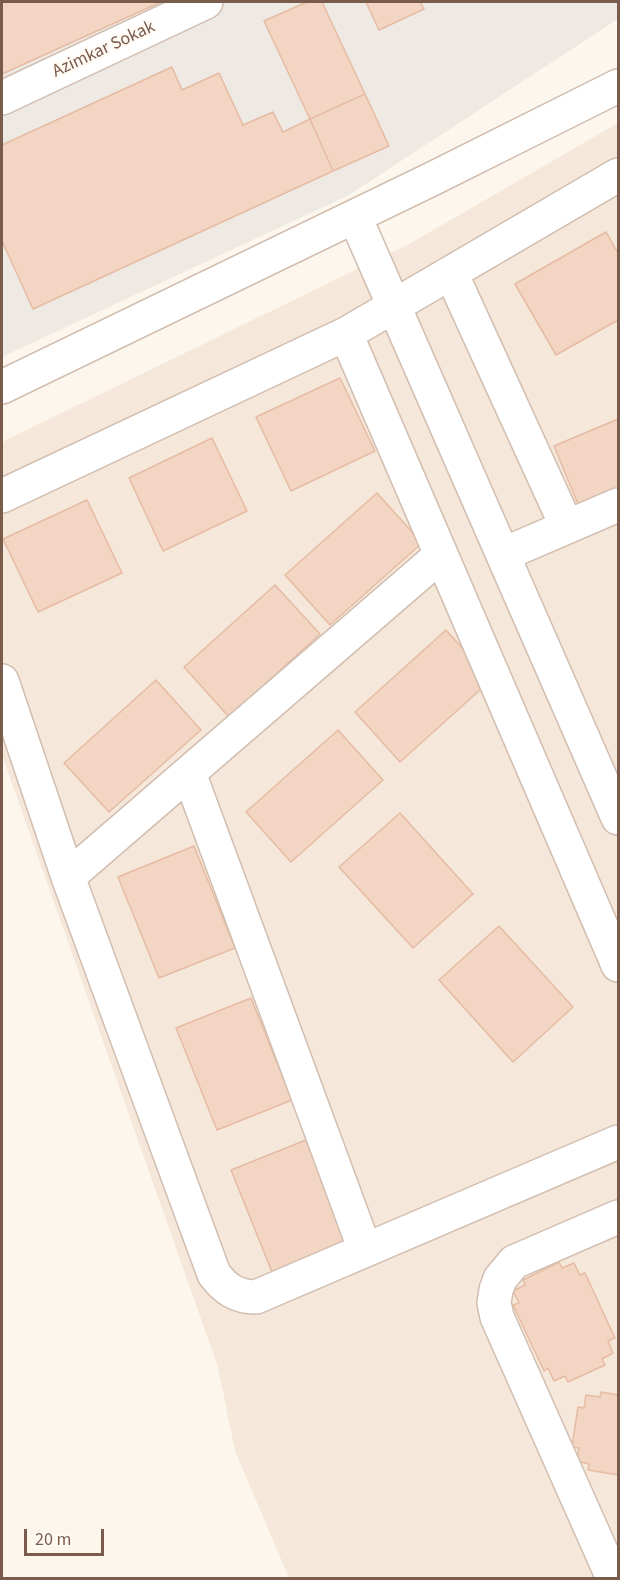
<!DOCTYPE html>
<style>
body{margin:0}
#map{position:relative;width:620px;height:1580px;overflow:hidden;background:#fdf6ec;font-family:"Source Sans 3",sans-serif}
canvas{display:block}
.frame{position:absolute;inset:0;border:3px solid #7a5c4d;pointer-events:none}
.scale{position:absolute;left:24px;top:1529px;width:80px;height:27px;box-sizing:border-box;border:3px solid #7a5c4d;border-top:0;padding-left:8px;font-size:18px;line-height:21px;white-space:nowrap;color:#7a5c4d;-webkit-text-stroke:4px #fffaf3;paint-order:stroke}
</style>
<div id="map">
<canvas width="620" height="1580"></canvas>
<div class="frame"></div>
<div class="scale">20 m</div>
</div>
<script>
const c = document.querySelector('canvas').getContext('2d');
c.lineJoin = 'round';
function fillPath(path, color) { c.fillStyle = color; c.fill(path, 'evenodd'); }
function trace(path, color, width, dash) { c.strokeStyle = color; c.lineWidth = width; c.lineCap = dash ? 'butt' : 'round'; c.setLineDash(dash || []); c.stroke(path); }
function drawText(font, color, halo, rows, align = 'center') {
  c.font = font + ' "Source Sans 3",sans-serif'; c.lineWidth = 4.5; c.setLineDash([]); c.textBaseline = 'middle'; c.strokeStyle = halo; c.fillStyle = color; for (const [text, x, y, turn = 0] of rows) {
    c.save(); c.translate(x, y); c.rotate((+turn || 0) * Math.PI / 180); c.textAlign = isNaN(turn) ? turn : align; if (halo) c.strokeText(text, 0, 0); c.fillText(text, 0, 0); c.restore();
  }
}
const residential = new Path2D(`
 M618,123V1578H289L235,1451L218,1367L2,755V442L411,243Z`);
const industrial = new Path2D(`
 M2,2H618V19L349,195L2,357Z`);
const building = new Path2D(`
 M2,2H161L2,74Z
 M307,2H322L365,94L310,119L264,21Z
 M366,2H420L424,9L379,30Z
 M172,67L182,90L219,73L243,125L273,112L283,132L310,119L333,171L33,309L2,241V145Z
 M365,94L389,146L333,171L310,119Z
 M606,232L618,253V320L556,355L515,284Z
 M340,378L375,451L291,491L256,417Z
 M618,419V493L580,509L554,446Z
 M212,438L247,511L163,551L129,478Z
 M377,493L422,543L330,625L285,575Z
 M87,500L122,573L38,612L3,539Z
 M275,585L320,634L229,717L184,667Z
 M446,630L491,680L400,762L355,712Z
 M156,680L201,730L109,812L64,763Z
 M338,730L383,780L291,862L246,812Z
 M400,813L473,894L413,948L339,867Z
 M194,846L235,948L159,978L118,877Z
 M499,926L573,1007L513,1062L439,980Z
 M251,998L292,1100L217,1130L176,1028Z
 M306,1140L347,1242L272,1272L231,1170Z
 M559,1262L562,1268L574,1263L580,1275L585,1273L615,1338L608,1341L613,1353L602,1359L605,1365L568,1382L565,1376L554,1381L548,1368L544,1371L513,1305L519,1303L513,1291L525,1285L523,1280Z
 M601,1392L618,1395V1475L588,1470L589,1464L577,1461L579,1448L572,1447L578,1407L584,1408L586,1395L600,1397Z`);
const minor = new Path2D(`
 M2,98L206,2
 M355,217L618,818
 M451,273L567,527
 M346,334L618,965
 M2,387L434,178L618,86
 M2,496L346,334L618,175
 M504,554L618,505
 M2,681L68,877L214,1274C225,1289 237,1297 256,1297L618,1142
 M189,773L365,1250
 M68,877L441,555
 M613,1578L497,1317L494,1303L496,1290L500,1279L514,1262L618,1217`);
const streetNames = [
 ["Azimkar Sokak",104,50,-25]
];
fillPath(residential, '#f5e8da');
fillPath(industrial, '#efe9e4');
fillPath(building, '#f3d5c3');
trace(building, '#e6bba3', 1.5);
trace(minor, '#d1beb0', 36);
trace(minor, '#fff', 33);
drawText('18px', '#7a5c4d', '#fffaf3', streetNames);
</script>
